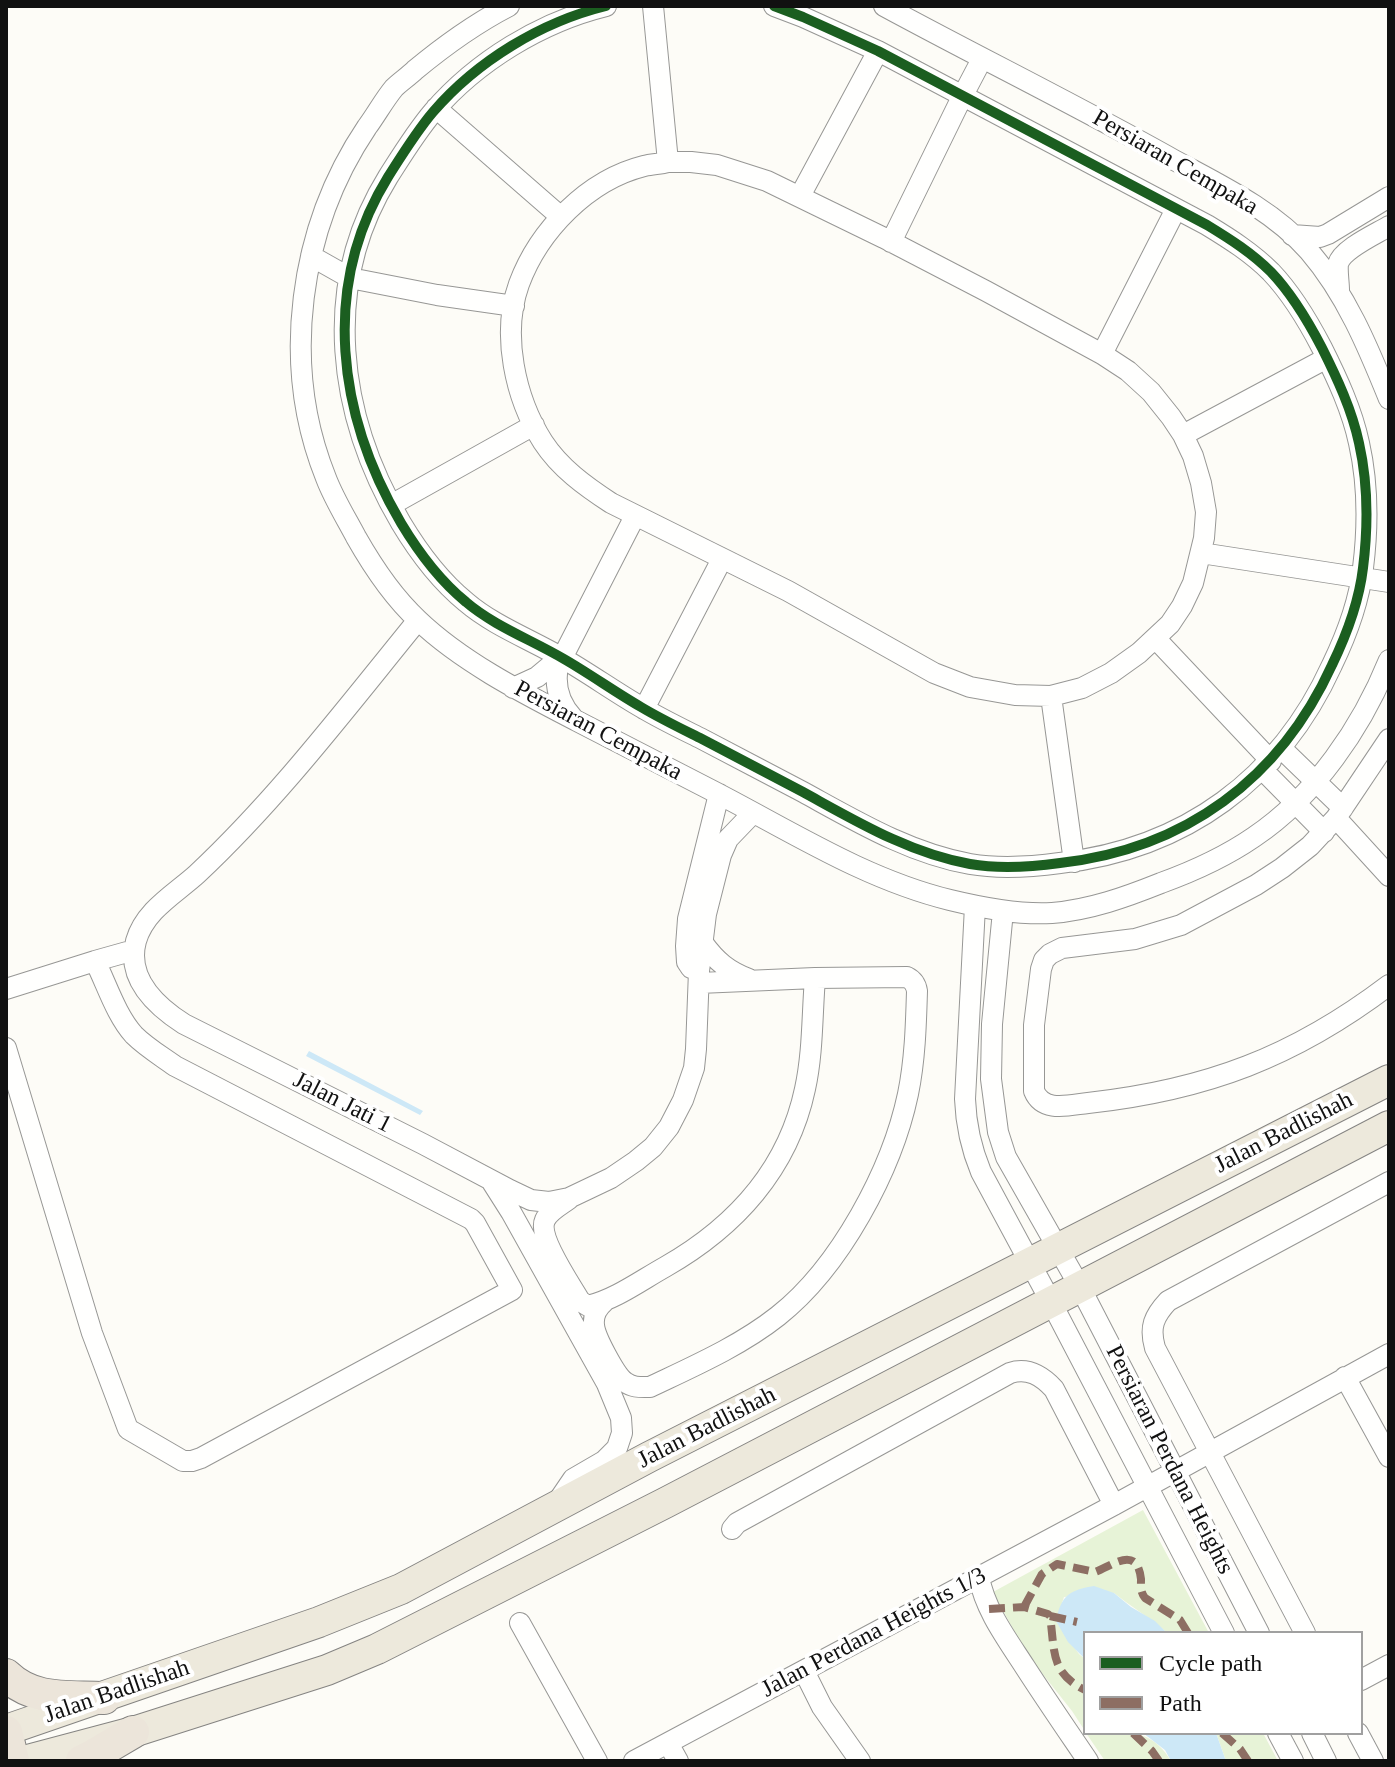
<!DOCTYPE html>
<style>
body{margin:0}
#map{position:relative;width:1395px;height:1767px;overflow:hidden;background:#fdfcf7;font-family:Georgia,serif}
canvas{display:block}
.frame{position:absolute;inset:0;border:8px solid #111;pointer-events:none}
.legend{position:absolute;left:1083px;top:1631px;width:280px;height:104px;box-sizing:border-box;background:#fff;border:2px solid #a0a0a0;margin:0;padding:10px 14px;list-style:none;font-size:24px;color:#111}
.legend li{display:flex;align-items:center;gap:16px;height:40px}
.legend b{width:40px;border:2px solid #a0a0a0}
</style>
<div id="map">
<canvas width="1395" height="1767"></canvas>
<div class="frame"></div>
<ul class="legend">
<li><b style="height:10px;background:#1b5e20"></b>Cycle path</li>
<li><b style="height:10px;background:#8d6e63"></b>Path</li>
</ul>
</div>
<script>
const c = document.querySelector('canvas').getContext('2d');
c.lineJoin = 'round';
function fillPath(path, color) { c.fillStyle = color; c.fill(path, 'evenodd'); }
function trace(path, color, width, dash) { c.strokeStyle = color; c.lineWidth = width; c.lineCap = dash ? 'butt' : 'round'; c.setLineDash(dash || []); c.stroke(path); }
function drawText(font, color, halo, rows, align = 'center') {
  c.font = font + ' Georgia,serif'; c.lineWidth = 8; c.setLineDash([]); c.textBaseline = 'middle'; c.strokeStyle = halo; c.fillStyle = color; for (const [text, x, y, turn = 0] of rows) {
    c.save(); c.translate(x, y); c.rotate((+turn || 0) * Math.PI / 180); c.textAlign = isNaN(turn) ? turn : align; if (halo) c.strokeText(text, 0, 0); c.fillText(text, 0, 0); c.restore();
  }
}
const green = new Path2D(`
 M1143,1510L1209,1633H1167C1151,1618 1131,1607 1114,1593L1064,1597L1056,1621L1079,1654L1085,1659V1731L1072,1711L1026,1653L993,1592Z
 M1086,1733C1124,1733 1149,1725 1171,1761H1105Z
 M1216,1733H1263L1278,1761H1226Z`);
const water = new Path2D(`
 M309,1051L423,1111L420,1115L306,1056Z
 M1094,1586L1114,1593L1131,1607L1155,1621L1167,1633H1085V1659L1068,1642L1056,1621C1061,1595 1070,1590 1094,1586Z
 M1143,1733H1216L1226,1761H1171L1165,1750Z`);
const minor = new Path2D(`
 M509,6C476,23 444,46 415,70C409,76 400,82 394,88C384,100 376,115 367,127C299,228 280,364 326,478C334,499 346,518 356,537C373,567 393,597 418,620C462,662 523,693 577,721C621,744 666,767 711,790C789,830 864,879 950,900C983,908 1018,915 1052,913C1090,910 1126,897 1161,883C1194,871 1225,857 1254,837C1315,796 1362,727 1389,660
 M606,6C541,22 477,61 433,112C416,132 402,155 388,177C320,287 338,416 401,523C419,553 439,580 466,602C494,626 532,640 564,659C590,674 615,692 641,707C661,719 682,729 702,739C736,757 769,774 803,792C856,821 909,853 970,864C999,869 1031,867 1060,863C1185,849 1280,779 1332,665C1347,634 1359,602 1363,568C1368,528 1368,483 1359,443C1352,410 1337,378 1322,348C1308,321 1292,294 1271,272C1252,253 1230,239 1207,225L878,51L803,17L774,6
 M653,6L668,162
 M884,6C980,58 1078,106 1174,160C1220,185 1273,210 1309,251C1346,294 1368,347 1389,399
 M436,108L561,217
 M668,162H691L717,165L767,181L884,238L986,291L1102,354L1128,371L1151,392L1171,417L1183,435L1193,456L1201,483L1206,512L1204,538L1193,583L1182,606L1170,624L1139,653L1111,673L1082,688L1051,696L1015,695L970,687L934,673L788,591L611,503C585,486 560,468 543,442C515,398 501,334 519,284C539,230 588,180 644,166C652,164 660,164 668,162Z
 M800,196L878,51
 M1292,235L1320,237L1328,234L1389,197
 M891,242L962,97L982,59
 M311,256L350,278L437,295L514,306
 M1339,290C1339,282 1337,272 1338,264C1342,249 1376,234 1389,226
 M1102,354L1176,209
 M1183,435L1327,358
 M391,505L534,425
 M1201,553L1389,582
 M418,620C347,707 279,797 197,874C175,894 145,910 136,941C126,978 156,1006 184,1024L423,1144L510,1190L531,1200L549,1202L569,1198L611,1178L636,1161L653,1147L669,1127L683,1100L694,1068L696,1049L699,971L706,914L721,855L728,839L753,813
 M1156,639L1271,761
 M513,688L537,677L561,657
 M1051,696L1074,862
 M644,709L722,559
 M573,718C559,703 554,686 558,666L635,516
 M1389,739L1336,818L1310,846L1282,868L1256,885L1181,925L1135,939L1062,948L1050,954L1044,960L1041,969L1034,1025V1091C1043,1113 1069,1105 1088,1103C1206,1090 1294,1057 1389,985
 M1282,749L1343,808
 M1262,769L1324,832
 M1336,818L1389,876
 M975,906L965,1099C966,1126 971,1148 981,1172L1051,1302L1224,1633
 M1003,911L992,1024L991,1079L998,1132L1006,1157L1080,1287L1259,1633
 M703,943C716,961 728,971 749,979
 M95,961L127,952H134
 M699,971L691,968L687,962L686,946L688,919L719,794
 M6,989L95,961C107,985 116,1015 134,1035C146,1047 161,1056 175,1066L471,1219L475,1223L512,1290L201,1458L192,1461H183L128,1429L92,1333L6,1048
 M492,1182L511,1212L607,1384L621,1418L622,1433L617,1448L604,1461L573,1479L556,1504
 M569,1199C561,1205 549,1211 545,1220C537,1237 571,1285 580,1301L588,1306C616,1299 640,1281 665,1267C735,1227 788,1169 805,1089C813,1053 812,1014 815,978
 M604,1302C597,1308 593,1316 594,1325C595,1337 616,1376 625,1382C633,1388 641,1387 650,1387C694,1366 740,1346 778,1316C840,1267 892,1170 908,1094C915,1060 916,1025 917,991C916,984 913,980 907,977L815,978L699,983
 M1345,1377L1389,1457
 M732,1529L737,1523L1010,1373C1028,1367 1042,1376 1054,1389L1114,1505
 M979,1577C985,1610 1007,1639 1025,1667C1045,1698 1067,1730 1088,1761
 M520,1623L597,1761
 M1305,1633L1155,1348C1149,1327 1154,1316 1168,1301L1389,1182
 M804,1671L822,1707L860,1761
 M1361,1680L1389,1665
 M1278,1733L1293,1761
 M1312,1733L1326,1761
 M1358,1733L1373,1761
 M668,1743L678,1761
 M634,1761L1114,1505L1389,1354`);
const primary = new Path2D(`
 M6,1730L319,1622L401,1589L649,1457L1389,1080
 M24,1761L133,1732L327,1670L377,1649L665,1503L1389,1126`);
const trunk = new Path2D(`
 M6,1675C34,1702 68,1696 104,1698
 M6,1732L13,1761
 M82,1761L94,1755L133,1732`);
const quiet = new Path2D(`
 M1024,1607L1042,1574L1057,1564L1095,1572C1112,1566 1137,1544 1141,1579C1141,1587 1140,1591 1145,1598L1180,1620L1188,1633
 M989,1609L1024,1607L1048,1614L1050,1616C1055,1651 1050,1673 1085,1690
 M1050,1616L1077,1622
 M1133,1733L1152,1751L1159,1761
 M1222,1733L1240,1749L1248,1761`);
const cycleway = new Path2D(`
 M606,6C541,22 477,61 433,112C416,132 402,155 388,177C320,287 338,416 401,523C419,553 439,580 466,602C494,626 532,640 564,659C590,674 615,692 641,707C661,719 682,729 702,739C736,757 769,774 803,792C856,821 909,853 970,864C999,869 1031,867 1060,863C1185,849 1280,779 1332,665C1347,634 1359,602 1363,568C1368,528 1368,483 1359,443C1352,410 1337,378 1322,348C1308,321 1292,294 1271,272C1252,253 1230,239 1207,225L878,51L803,17L774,6`);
const streetNames = [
 ["Persiaran Cempaka",1175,163,30],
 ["Persiaran Cempaka",598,731,28],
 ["Jalan Jati 1",342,1103,27],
 ["Jalan Badlishah",1284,1133,-27],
 ["Jalan Badlishah",707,1428,-27],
 ["Persiaran Perdana Heights",1169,1460,63],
 ["Jalan Perdana Heights 1/3",874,1633,-28],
 ["Jalan Badlishah",117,1692,-19]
];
fillPath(green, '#e7f3d7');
fillPath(water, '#cde8f7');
trace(minor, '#979795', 22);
trace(primary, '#858482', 32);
trace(trunk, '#858482', 34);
trace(minor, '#fffffe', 20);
trace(primary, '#ede9dc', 30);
trace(trunk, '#ece5da', 32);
trace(quiet, '#8d6e63', 8, [16, 8]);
trace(cycleway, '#1b5e20', 10);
drawText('24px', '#111', '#fff', streetNames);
</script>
